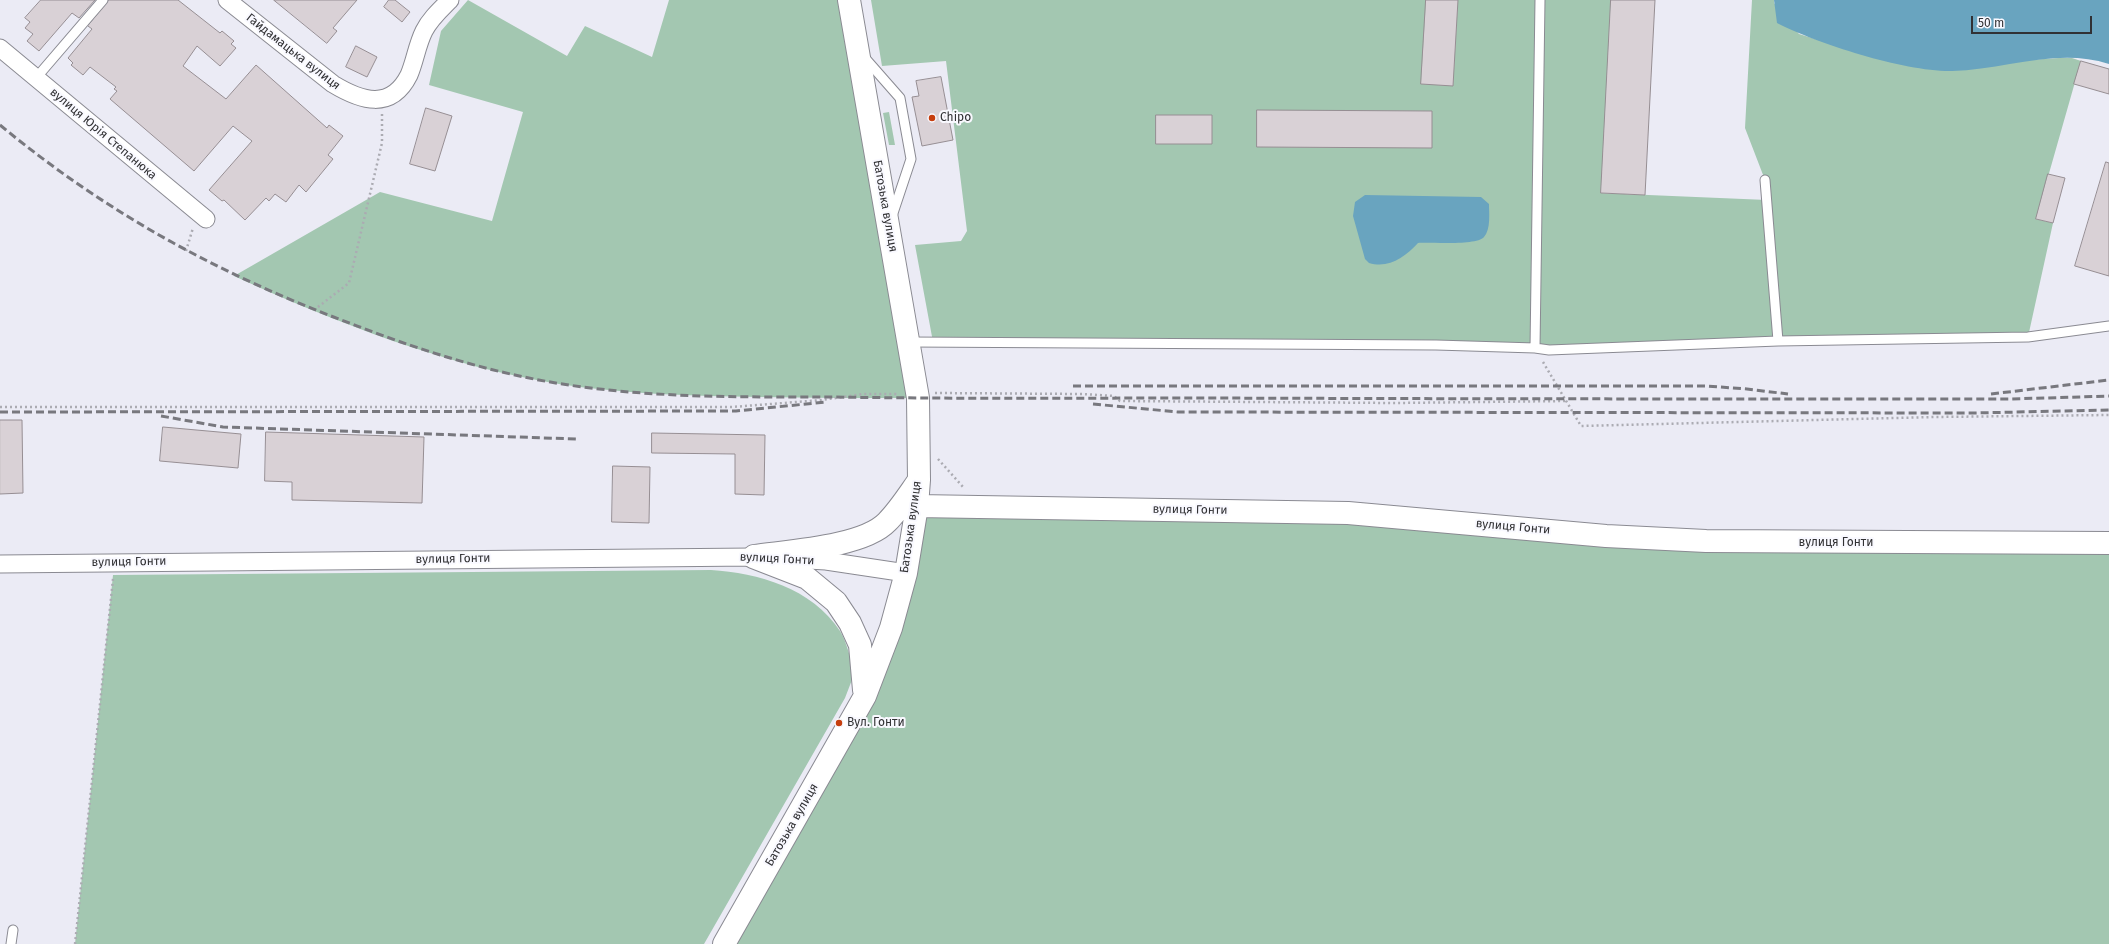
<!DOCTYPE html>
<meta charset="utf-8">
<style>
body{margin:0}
#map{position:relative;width:2109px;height:944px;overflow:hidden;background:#ebebf5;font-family:"Fira Sans",sans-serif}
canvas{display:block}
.scale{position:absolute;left:1971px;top:16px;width:121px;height:18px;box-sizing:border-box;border:2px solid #313134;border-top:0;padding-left:5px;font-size:12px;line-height:14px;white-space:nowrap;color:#313134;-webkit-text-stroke:3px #f9f9ff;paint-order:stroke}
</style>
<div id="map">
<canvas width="2109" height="944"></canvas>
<div class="scale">50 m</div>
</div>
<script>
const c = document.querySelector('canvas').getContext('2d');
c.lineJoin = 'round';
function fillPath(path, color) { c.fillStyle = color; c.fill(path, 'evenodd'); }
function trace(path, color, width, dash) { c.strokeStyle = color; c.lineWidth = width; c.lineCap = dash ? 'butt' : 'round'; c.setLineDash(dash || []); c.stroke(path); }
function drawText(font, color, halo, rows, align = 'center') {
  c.font = font + ' "Fira Sans",sans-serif'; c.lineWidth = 4; c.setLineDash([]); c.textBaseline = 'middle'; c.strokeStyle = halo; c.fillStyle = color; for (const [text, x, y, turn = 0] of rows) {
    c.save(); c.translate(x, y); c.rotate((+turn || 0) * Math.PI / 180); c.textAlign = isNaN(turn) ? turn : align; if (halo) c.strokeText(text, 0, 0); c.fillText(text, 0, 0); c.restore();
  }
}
const green = new Path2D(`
 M468,0L567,56L585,26L652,57L669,0H849L918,398C865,398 812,398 759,397C692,396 625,394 559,384C447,366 337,323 234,276L380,192L492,221L523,112L429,85L441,31Z
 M871,0H1611L1601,193L1767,200L1765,180L1745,128L1752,0H1774V3L1799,34L1881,59L1917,67L2059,58H2072L2081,61L2036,219L2053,223L2028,337L1549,350L933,342L915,245L961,241L967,231L946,61L882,66Z
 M889,112L895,145H889L883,113Z
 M917,506L1348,513L1606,536L2109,543V944H724L865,696Z
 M711,570C758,573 812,588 840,631C847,642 850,659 855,672L845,698L704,944H75L113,575Z`);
const water = new Path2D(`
 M1774,0H2109V64C2057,47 2005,70 1952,71C1906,72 1818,44 1777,23Z
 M1365,195L1481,197L1489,204C1489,213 1491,229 1484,237C1476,246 1431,242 1418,243C1405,257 1389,269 1369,263L1365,259L1353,216L1355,202Z`);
const building = new Path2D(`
 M41,0H95L79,18L72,13L39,51L27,41L33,34L25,28L30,22L25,18Z
 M109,0H178L220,33L222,31L234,41L231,44L236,48L220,66L197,46L183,66L226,99L256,65L327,128L329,125L343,136L328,155L333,159L306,192L299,185L286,202L275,194L269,201L266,198L245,220L224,200L222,201L209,190L252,141L233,126L194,171L110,99L117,91L114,89L116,87L90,67L83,75L71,65L73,63L68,58L92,29L88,26Z
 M274,0H357L333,28L337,31L327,43Z
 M389,0H395L410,12L402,22L384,7Z
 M1426,0H1458L1453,86L1421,84Z
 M1611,0H1655L1645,195L1601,193Z
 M356,46L377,57L367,77L346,67Z
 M2081,61L2109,69V94L2074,84Z
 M941,77L953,140L922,146L912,97L919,96L916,81Z
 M426,108L452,116L435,171L410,164Z
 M1257,110L1432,111V148L1257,147Z
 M1156,115H1212V144H1156Z
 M2106,162L2109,163V276L2075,266Z
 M2048,174L2065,178L2053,223L2036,219Z
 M0,420H22L23,493L0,494Z
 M163,427L241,434L238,468L160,461Z
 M266,432L424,437L422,503L292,500V482L265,481Z
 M652,433L765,435L764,495L735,494V454L652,453Z
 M613,466L650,467L649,523L612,522Z`);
const path = new Path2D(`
 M186,251L193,228
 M314,310L349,283L382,143V114
 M1543,362L1581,426L1934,417L2109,415
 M935,393L1083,394L1114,396L1120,401L1395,403L1567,401
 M0,407H732L822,400L863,394H898
 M938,459L964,488
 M75,944L113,579`);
const lane = new Path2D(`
 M864,57L900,98L911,159L892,216
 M36,78L103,0
 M1765,180L1778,341
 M909,342L1436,345L1535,348L1540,0
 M1535,348L1549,350L1778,341L2028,337L2109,326
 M11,944L13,930`);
const street = new Path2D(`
 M227,0L333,84C361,101 391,111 409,75C415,61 417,45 424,31C430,19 440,10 450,0
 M0,48L206,219
 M0,564L753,557L826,561L906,573`);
const secondary = new Path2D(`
 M917,506L1348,513L1606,536L1706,541L2109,543
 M754,556C788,551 863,547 887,522C899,510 909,494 919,480
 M753,557L807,578L836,602L850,623L860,645L864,690
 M724,944L865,696L891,628L906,573L917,506L919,480L918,398L849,0`);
const rail = new Path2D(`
 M0,125C109,215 221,275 352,324C427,353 504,377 583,387C666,398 750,397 833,397C958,399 1083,398 1208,398C1476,399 1744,399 2012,399L2109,396
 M1073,386H1706L1747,389L1788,394
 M1991,394L2109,380
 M1093,404L1178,412L1973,413L2109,410
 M0,412L736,411L826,402
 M161,416L223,427L577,439`);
const markers = [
 [932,118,4,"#c63e0e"],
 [839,723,4,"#c63e0e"]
];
const streetNames = [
 ["Гайдамацька вулиця",293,52,38],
 ["вулиця Юрія Степанюка",103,134,40],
 ["Батозька вулиця",885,206,80],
 ["вулиця Гонти",1190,510,1],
 ["Батозька вулиця",911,527,-82],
 ["вулиця Гонти",1513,527,5],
 ["вулиця Гонти",1836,543],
 ["вулиця Гонти",453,559,-1],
 ["вулиця Гонти",777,559,3],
 ["вулиця Гонти",129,562,-1],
 ["Батозька вулиця",792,825,-60]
];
const poiNames = [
 ["Chipo",940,118],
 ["Вул. Гонти",847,723]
];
fillPath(green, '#a3c7b1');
fillPath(water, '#69a4bf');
fillPath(building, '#d9d1d6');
trace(building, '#968e93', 1);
trace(lane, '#8a8a92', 11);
trace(street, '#8a8a92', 19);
trace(secondary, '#8a8a92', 24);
trace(path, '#ababb2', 2.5, [2, 3]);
trace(lane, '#fff', 9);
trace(street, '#fff', 17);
trace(secondary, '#fff', 22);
trace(rail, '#78787e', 3, [8, 4]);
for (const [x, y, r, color] of markers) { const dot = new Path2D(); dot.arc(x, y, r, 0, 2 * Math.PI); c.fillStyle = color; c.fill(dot); trace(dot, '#f9f9ff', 1.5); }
drawText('12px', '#313134', '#f9f9ff', streetNames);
drawText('12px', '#313134', '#f9f9ff', poiNames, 'left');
</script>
